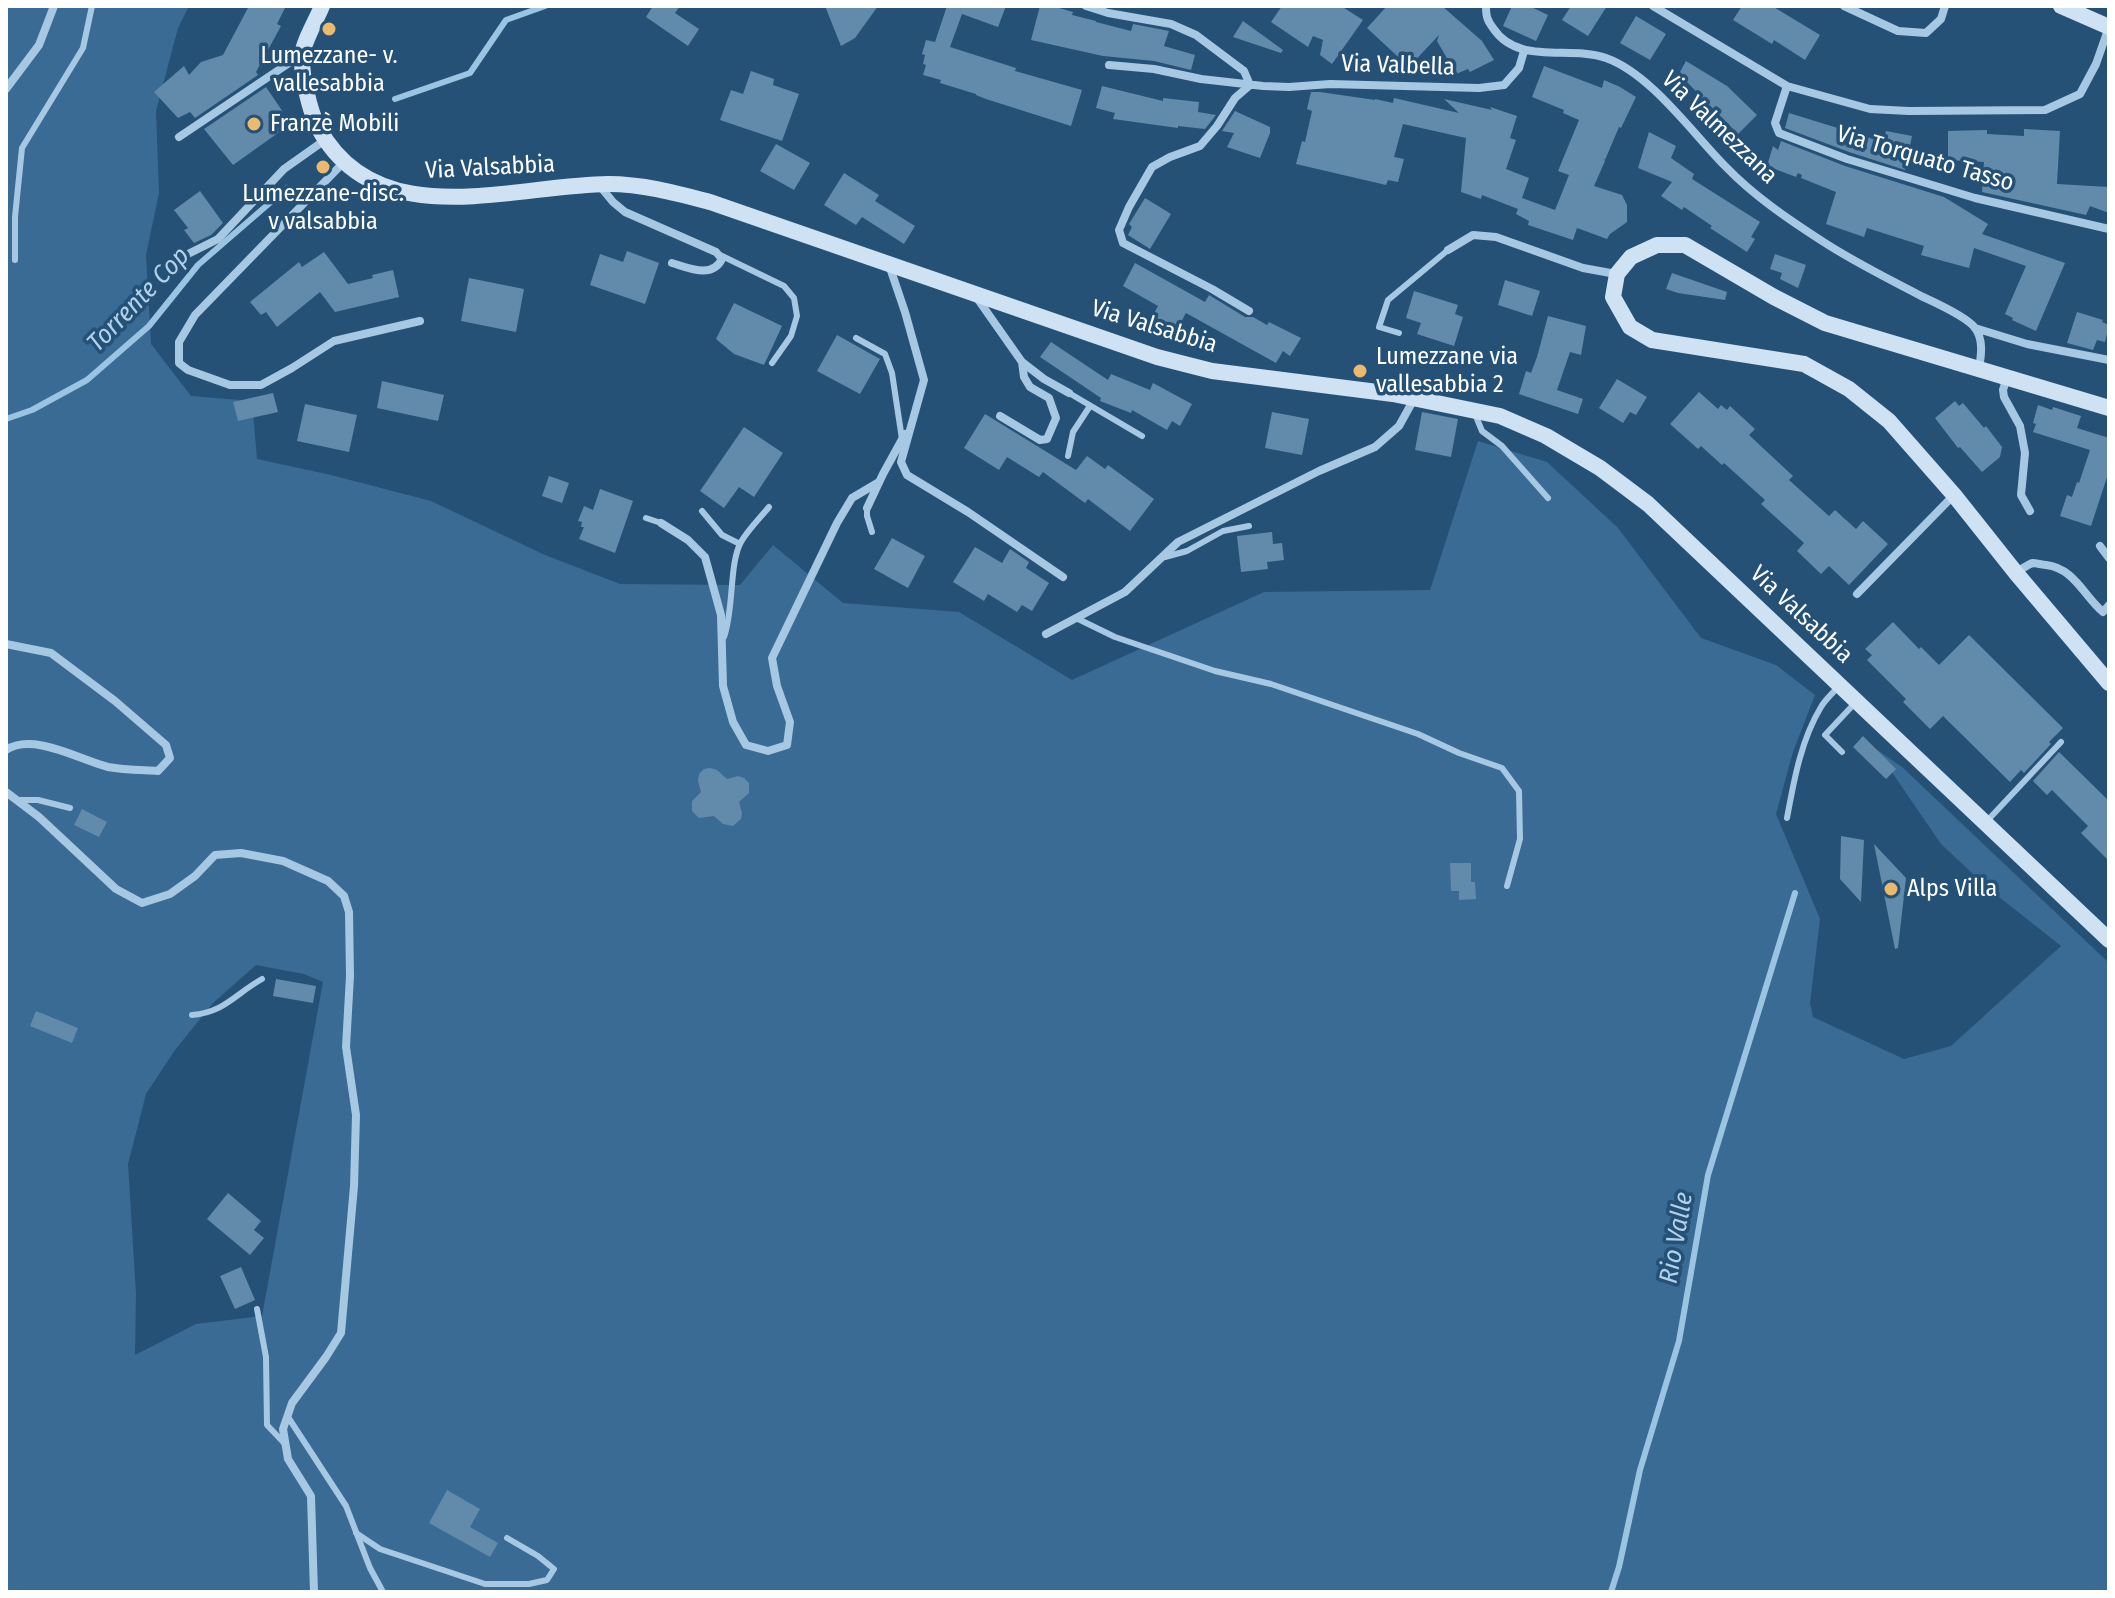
<!DOCTYPE html>
<meta charset="utf-8">
<style>
body{margin:0}
#map{position:relative;width:2115px;height:1598px;overflow:hidden;background:#265176;font-family:"Fira Sans Condensed",sans-serif}
canvas{display:block}
.frame{position:absolute;inset:0;border:8px solid #fff;pointer-events:none}
</style>
<div id="map">
<canvas width="2115" height="1598"></canvas>
<div class="frame"></div>
</div>
<script>
const c = document.querySelector('canvas').getContext('2d');
c.lineJoin = 'round';
function fillPath(path, color) { c.fillStyle = color; c.fill(path, 'evenodd'); }
function trace(path, color, width, dash) { c.strokeStyle = color; c.lineWidth = width; c.lineCap = dash ? 'butt' : 'round'; c.setLineDash(dash || []); c.stroke(path); }
function drawText(font, color, halo, rows, align = 'center') {
  c.font = font + ' "Fira Sans Condensed",sans-serif'; c.lineWidth = 7; c.setLineDash([]); c.textBaseline = 'middle'; c.strokeStyle = halo; c.fillStyle = color; for (const [text, x, y, turn = 0] of rows) {
    c.save(); c.translate(x, y); c.rotate((+turn || 0) * Math.PI / 180); c.textAlign = isNaN(turn) ? turn : align; if (halo) c.strokeText(text, 0, 0); c.fillText(text, 0, 0); c.restore();
  }
}
const green = new Path2D(`
 M6,6H189L178,28L156,111L159,193L146,255L151,344L191,396L252,401L257,459L331,475L431,501L545,555L620,584L740,585L773,545L843,603L959,612L1072,680L1264,592L1430,590L1478,441L1547,462L1618,528L1701,638L1776,665L1815,695L1793,752L1776,814L1820,919L1810,1003L1813,1017L1904,1059L1951,1046L2061,946L1989,889L1941,844L1876,749L1902,767L2109,963V1592H6ZM256,965L304,974L323,982L262,1316L196,1324L135,1355L136,1294L128,1164L146,1094L175,1050L213,1003Z`);
const stream = new Path2D(`
 M395,99L470,73L506,20L545,6
 M6,419L32,410L87,380L149,326L198,265L287,188
 M1611,1592L1619,1567L1640,1470L1679,1341L1708,1175L1795,893`);
const building = new Path2D(`
 M249,6H286L277,24L281,26L256,72L258,75L195,118L190,112L178,118L154,92L184,66L189,75L201,62L223,55Z
 M653,6H680L675,13L699,29L688,46L646,17Z
 M825,6H878L855,38L841,46Z
 M947,6H1006L998,27L962,14L950,47L1016,68L1015,71L1082,90L1071,126L986,99L976,95V94L940,83L941,80L923,75L926,65L923,64L925,55L922,54L926,40L935,42Z
 M1040,6H1052L1073,12L1072,15L1096,21V22L1131,31L1133,24L1169,31L1164,46L1195,55L1191,70L1154,61L1103,56L1031,40Z
 M1282,6H1341L1363,20L1332,64L1320,55L1323,40L1313,36L1308,47L1271,22Z
 M1387,6H1442L1482,41L1494,60L1470,72L1468,69L1456,74L1437,41L1439,35L1409,67L1367,28Z
 M1512,6H1529L1548,15L1536,41L1503,26Z
 M1571,6H1607L1588,36L1562,20Z
 M1742,6H1772L1820,35L1805,60L1774,40L1772,44L1733,20Z
 M1636,16L1666,34L1650,60L1620,43Z
 M1243,21L1283,50L1281,53L1233,37Z
 M1686,61L1727,86L1757,115L1738,134L1679,74Z
 M1544,66L1602,88L1604,80L1620,87L1636,97L1621,128L1619,127L1605,160L1603,158L1605,161L1594,186L1622,195L1627,205V222L1610,234L1607,239L1577,228L1573,240L1528,225L1529,221L1516,214L1518,209L1482,195L1481,199L1461,192L1466,138L1403,124L1394,157L1404,159L1398,182L1388,180L1386,185L1296,164L1302,141L1305,142L1312,111L1307,109L1311,92H1320L1375,100V99L1393,103L1394,98L1459,113L1444,99L1492,110L1490,107L1517,116L1510,138L1516,140L1506,169L1529,178L1522,198L1555,210L1569,175L1558,171L1579,120L1563,113L1564,110L1532,97Z
 M751,71L774,79L773,85L799,94L782,141L720,120L731,90L743,94Z
 M1102,86L1163,101V98L1199,102L1198,112L1216,115L1205,129L1178,126V128L1113,119L1115,113L1096,108Z
 M266,87L283,112L277,117L285,128L233,165L204,129Z
 M1235,111L1270,127V133L1260,158L1227,147L1234,133L1222,131Z
 M1789,113L1883,142L1886,131L1912,136L1905,170L1849,152L1785,128Z
 M2024,129L2060,131L2057,184L2109,187V213L2090,206L2086,215L1982,192L1984,162L1948,160V131L1987,130V134L2024,136Z
 M1649,132L1676,146L1671,158L1694,174L1692,179L1760,222L1751,237L1755,239L1747,252L1710,228L1712,226L1684,207L1682,210L1661,196L1672,182L1638,168Z
 M1781,141L1845,166L1944,197L1988,224L1982,234L2065,263L2036,331L2012,320L2013,318L2005,314L2026,266L1974,248L1969,268L1921,255L1924,246L1867,228L1864,237L1826,224L1836,192L1801,178L1802,175L1798,173L1796,177L1767,166L1773,146L1778,150Z
 M776,144L810,163L794,190L760,171Z
 M844,173L879,195L875,201L915,226L904,244L862,217L856,225L824,205Z
 M200,191L223,223L211,235L194,243L184,230L188,228L174,210Z
 M1145,198L1171,214L1150,249L1128,235L1132,227L1129,224Z
 M627,251L659,263L645,304L590,285L600,254L623,262Z
 M324,252L348,284L373,278L372,275L393,270L399,297L335,312L320,292L277,327L266,312L261,315L250,302L299,262L302,267Z
 M1775,254L1806,265L1798,288L1780,279L1782,273L1770,269Z
 M1135,263L1205,302L1209,295L1245,317H1253L1267,325L1269,322L1301,338L1290,356L1283,351L1276,363L1186,313L1175,333L1151,319L1158,306L1123,286Z
 M1672,273L1727,292L1725,300L1678,293L1666,289Z
 M469,278L524,289L516,332L461,321Z
 M1505,280L1540,291L1532,316L1498,305Z
 M1414,291L1458,305L1455,314L1463,317L1454,346L1417,334L1421,323L1406,318Z
 M734,303L782,326L764,365L734,354L716,339Z
 M2077,312L2103,320L2102,322L2109,325L2105,342L2097,340L2093,350L2067,343Z
 M1548,316L1586,326L1581,355L1570,352L1557,390L1583,399L1578,414L1519,394L1526,371L1531,373L1537,357Z
 M837,335L880,359L860,394L817,371Z
 M1051,342L1108,380L1111,374L1150,390L1153,383L1192,404L1180,426L1172,421L1167,430L1132,410L1131,413L1100,401L1101,398L1040,357Z
 M1617,379L1647,397L1636,415L1630,412L1623,423L1599,408Z
 M382,381L444,395L438,421L377,408Z
 M1699,392L1718,409L1721,405L1727,410L1730,406L1755,429L1749,435L1793,476L1789,480L1829,516L1835,510L1856,529L1863,521L1888,544L1849,585L1829,566L1821,574L1797,551L1804,543L1761,504L1765,500L1724,463L1722,465L1701,446L1698,449L1670,424Z
 M273,393L278,412L238,421L233,402Z
 M1955,401L1959,406L1963,403L1984,428L1986,426L2002,447L2000,457L1982,472L1960,447L1958,448L1935,418Z
 M305,404L357,415L349,452L297,441Z
 M2038,405L2052,410L2053,407L2081,416L2077,428L2109,438V471L2091,526L2060,516L2067,495L2072,497L2077,482L2079,483L2090,450L2033,432L2036,424L2033,423Z
 M1272,412L1309,419L1302,455L1265,448Z
 M1422,412L1458,419L1451,457L1415,450Z
 M985,414L1076,470L1087,456L1105,469L1108,465L1154,499L1130,531L1088,499L1085,503L1043,472L1039,477L1007,457L999,470L964,448Z
 M744,427L783,453L754,497L739,487L724,508L700,491Z
 M549,476L569,483L562,503L542,496Z
 M600,489L633,501L615,553L579,539L584,527H581L582,522L578,521L584,506L593,510Z
 M1272,532L1273,544L1282,543L1284,560L1267,562L1268,569L1241,572L1237,536Z
 M892,538L925,556L908,588L874,569Z
 M975,547L1002,563L1010,549L1029,562L1026,568L1049,583L1032,611L1022,605L1017,612L988,594L984,601L953,582Z
 M1893,622L1919,649L1921,647L1939,665L1969,635L2063,728L2049,742L2051,744L2024,773L2021,770L2010,782L1943,716L1930,729L1903,702L1906,699L1867,660L1872,655L1865,649Z
 M1863,736L1896,769L1886,779L1853,747Z
 M2059,752L2109,801V861L2081,833L2088,826L2052,790L2047,795L2033,781Z
 M710,768L717,770L727,779L738,776L744,778L749,783V793L739,802L742,813L741,819L733,826L723,824L714,816L699,818L692,811V801L701,792L698,781L699,774L704,769Z
 M82,809L107,822L99,837L74,825Z
 M1841,836L1864,840L1861,902L1840,879Z
 M1874,844L1906,878L1898,948L1895,949Z
 M1450,863H1471V882H1475L1476,899L1459,900V891H1451Z
 M276,979L316,986L313,1003L273,996Z
 M36,1011L78,1028L72,1043L30,1026Z
 M228,1193L261,1221L254,1230L264,1238L250,1255L207,1219Z
 M241,1267L255,1300L235,1309L220,1276Z
 M447,1490L480,1509L470,1527L498,1543L490,1557L429,1523Z`);
const lane = new Path2D(`
 M720,255L784,286L794,298L797,316L791,336L772,363
 M15,260V217L22,148L83,48L92,6
 M1399,333L1379,327L1388,300L1448,250
 M856,338L885,354L892,373L902,439
 M1069,393L1142,436
 M1475,414L1482,431L1502,446L1548,498
 M1068,456L1073,432L1090,406
 M867,508V516L872,532
 M702,511L722,535L740,544
 M646,518L661,523
 M1165,557L1187,551L1223,531L1249,526
 M1076,618L1115,637L1215,671L1271,684L1418,734L1459,753L1502,768L1519,791L1520,839L1507,886
 M724,637C734,610 729,563 741,542C748,530 760,518 769,507
 M1842,752L1825,735L1855,703
 M18,800H38L70,808
 M1787,818C1794,780 1801,740 1821,707C1825,700 1832,694 1838,687
 M1987,821L2061,742
 M192,1015C225,1012 235,994 262,979
 M257,1309L266,1357L267,1425L286,1445
 M288,1417L346,1506L370,1568L383,1592
 M356,1533L380,1549L485,1584H529L547,1580L554,1569L538,1556L507,1538`);
const street = new Path2D(`
 M1086,6L1108,13L1171,24L1196,35L1244,71L1250,85L1235,98L1217,126L1200,146L1170,157L1152,167L1129,207L1119,230L1123,243L1212,289L1249,311
 M1486,6C1486,16 1487,20 1493,28C1518,66 1570,45 1606,58C1651,74 1693,134 1726,167C1754,196 1788,219 1822,241C1854,262 1889,279 1923,297C1936,303 1967,317 1975,328C1984,340 1981,356 1979,369
 M1653,6L1787,86L1870,109L1909,111L2045,110L2080,94L2096,64L2109,27
 M1844,6L1898,31L1926,33L1941,19L1945,6
 M1109,65L1154,69L1201,79L1263,86L1289,87L1330,84L1479,88L1504,85L1519,68L1524,51
 M1787,86L1775,123L1779,133L1847,159L1975,198L2109,229
 M6,89L39,45L54,6
 M179,137L301,55
 M344,162L195,315L179,342V363L188,370L230,385H261L292,368L334,341L420,321
 M599,185L613,202L625,212L716,252L722,259C712,279 689,268 672,263
 M1448,250L1473,235L1496,237L1583,268L1616,274
 M184,256L218,239L284,169L325,140
 M889,265L905,312L924,380L901,462L907,475L968,512L1063,577
 M977,298L1022,362L1044,379L1069,393
 M1975,328L2027,344L2109,360
 M2007,377L2003,390L2004,397L2020,426L2025,453L2021,495L2030,511
 M1000,416L1040,440L1047,439L1056,418L1049,398L1030,387L1024,377L1022,362
 M867,508L883,474L905,434
 M661,523L688,540L705,557L721,615L723,686L733,722L746,745L768,751L787,745L790,722L777,686L772,658L837,523L852,498L879,482
 M2100,546L2109,558
 M2016,572C2021,570 2028,564 2033,563C2034,563 2045,565 2046,565C2074,568 2084,596 2103,612L2109,605
 M1857,594L1954,495
 M1046,634L1125,592L1178,542L1319,471L1375,447L1399,426L1414,399
 M6,644L51,653L115,701L166,745L170,758L158,771C142,770 124,770 108,767C80,760 33,732 6,750
 M6,792L39,817L116,889L142,903L170,894L195,876L215,855L241,853L283,861L328,881L344,896L349,912L350,976L346,1047L356,1115L354,1186L341,1333L326,1357L292,1403L283,1429L288,1459L311,1496L314,1592`);
const secondary = new Path2D(`
 M322,6C317,19 302,44 302,57C301,74 310,112 318,127C376,236 511,185 608,184C643,184 676,193 710,202L1157,357L1212,371L1393,394L1500,416L1546,436L1600,468L1648,504L2109,940
 M2061,6L2109,27
 M2109,408L1825,323L1774,297L1685,245H1657L1631,257L1617,274L1613,297L1630,327L1652,340L1804,364L1849,389L1889,421L1954,495L2016,573L2109,683`);
const markers = [
 [329,29,8,"#ebba6c"],
 [254,124,8,"#ebba6c"],
 [323,167,8,"#ebba6c"],
 [1360,371,8,"#ebba6c"],
 [1891,889,8,"#ebba6c"]
];
const poiNames = [
 ["Lumezzane- v.",329,56,"center"],
 ["vallesabbia",329,84,"center"],
 ["Franzè Mobili",270,124],
 ["Lumezzane-disc.",323,194,"center"],
 ["v valsabbia",323,222,"center"],
 ["Lumezzane via",1376,357],
 ["vallesabbia 2",1376,385],
 ["Alps Villa",1907,889]
];
const streetNames = [
 ["Via Valbella",1398,66,2],
 ["Via Valmezzana",1719,128,44],
 ["Via Torquato Tasso",1925,159,16],
 ["Via Valsabbia",490,168,-3],
 ["Via Valsabbia",1154,327,17],
 ["Via Valsabbia",1801,615,43]
];
const waterNames = [
 ["Torrente Cop",139,300,-46],
 ["Rio Valle",1677,1238,-80]
];
fillPath(green, '#396b94');
trace(stream, '#9bc4e3', 6);
fillPath(building, '#628aab');
trace(lane, '#a7c8e2', 6);
trace(street, '#a7c8e2', 8);
trace(secondary, '#cfe2f3', 16);
for (const [x, y, r, color] of markers) { const dot = new Path2D(); dot.arc(x, y, r, 0, 2 * Math.PI); c.fillStyle = color; c.fill(dot); trace(dot, '#265176', 3); }
drawText('24px', '#fff', '#265176', poiNames, 'left');
drawText('24px', '#fff', '#265176', streetNames);
drawText('italic 26px', '#b2d1ea', '#265176', waterNames);
</script>
